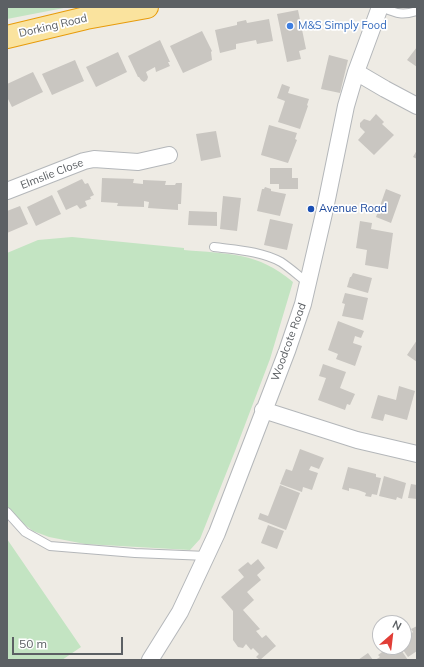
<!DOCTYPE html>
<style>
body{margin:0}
#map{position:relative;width:424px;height:667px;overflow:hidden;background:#eeebe4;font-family:Mulish,sans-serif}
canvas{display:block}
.frame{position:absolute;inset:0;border:8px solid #5c6064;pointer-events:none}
.north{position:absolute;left:372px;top:615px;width:40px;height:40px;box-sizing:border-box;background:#fff;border:1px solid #bebfc1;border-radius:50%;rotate:28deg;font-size:11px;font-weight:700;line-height:16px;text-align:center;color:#5c6064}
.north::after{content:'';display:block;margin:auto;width:14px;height:18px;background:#e13e37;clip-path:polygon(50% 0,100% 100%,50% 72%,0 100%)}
.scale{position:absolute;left:12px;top:637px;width:111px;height:18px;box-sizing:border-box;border:2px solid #5c6064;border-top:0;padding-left:5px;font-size:12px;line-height:14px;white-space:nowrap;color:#5c6064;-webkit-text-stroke:3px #fff;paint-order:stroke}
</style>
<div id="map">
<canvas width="424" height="667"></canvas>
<div class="frame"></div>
<div class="north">N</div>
<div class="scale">50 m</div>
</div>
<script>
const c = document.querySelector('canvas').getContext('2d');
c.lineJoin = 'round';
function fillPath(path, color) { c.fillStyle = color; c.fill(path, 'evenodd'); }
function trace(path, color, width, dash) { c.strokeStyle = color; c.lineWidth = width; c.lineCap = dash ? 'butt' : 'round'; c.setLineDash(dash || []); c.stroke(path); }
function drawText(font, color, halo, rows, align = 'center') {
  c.font = font + ' Mulish,sans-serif'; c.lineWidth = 3.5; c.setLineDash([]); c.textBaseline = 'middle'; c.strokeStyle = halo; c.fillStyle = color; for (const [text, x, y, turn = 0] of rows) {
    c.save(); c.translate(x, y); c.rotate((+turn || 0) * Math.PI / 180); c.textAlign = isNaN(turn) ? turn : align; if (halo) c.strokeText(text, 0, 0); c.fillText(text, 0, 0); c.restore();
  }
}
const green = new Path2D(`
 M7,7H69L7,19Z
 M72,237L184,248V250C228,254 258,252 293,282L270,359L235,451L200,539L190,550L85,544L49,537L33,531L20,521L7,506V253L38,240Z
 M7,539L81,647L62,660H7Z`);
const building = new Path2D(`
 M298,10L306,49L299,51L301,59L287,62L277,14Z
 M269,19L273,41L257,44L256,40L236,44V49L220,53L215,30L237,25V22L246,20L247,23Z
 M202,31L212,51L211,52L212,60L183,73L170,46Z
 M160,40L170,62H168L170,66L156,72L155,67L146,72L148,77L147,80L144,82L141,80L139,77H138L128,56Z
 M417,47V67L407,60Z
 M118,52L127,72L96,87L86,67Z
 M329,55L348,60L340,93L321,89Z
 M75,60L84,81L52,95L42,74Z
 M33,72L43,92L12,107L7,97V84Z
 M282,84L290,87L288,93L309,99L307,105L308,106L300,129L278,122L285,101L277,98Z
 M376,114L384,122L382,124L394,135L374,155L358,140L365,132L360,127V123L364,119L370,121Z
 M269,125L297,133L295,139L297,140L288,163L261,155Z
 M216,131L221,157L201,161L196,134Z
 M417,150V159L413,157Z
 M270,168H292V178H298V189H279V184H270Z
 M102,178L134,179L133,183L143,184V180L166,181L165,185H175L176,183H182L181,204H178V210L148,208L149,202L144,201V207L117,206L118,203L101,202Z
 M82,179L85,184L88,183L94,195L90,197L91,199L85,201L87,206L80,209L77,205L66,210L57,191Z
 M265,187L271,189V191L286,194L280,216L257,211L262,189H264Z
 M386,189L401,195L391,223L376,217Z
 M52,195L61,214L36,226L27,207Z
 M223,196L241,198L237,231L220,229Z
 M20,206L28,224L7,233V211Z
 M189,211L217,212V226L188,225Z
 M270,219L293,224L287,250L264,245Z
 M360,221L372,223L371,229L393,233L388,269L365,265L367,250L356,248Z
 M353,273L372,278L368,293L347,287L350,277H351Z
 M345,293L368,298L363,320L342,316L345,304L342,303Z
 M338,321L364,331L361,338L355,336L353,343L362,346L355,366L336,359L338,354L328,350Z
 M417,340V362L407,355Z
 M323,364L346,372L340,388L355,394L350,405L347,404L345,410L318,400L326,378L319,376Z
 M399,386L415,391L407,420L385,414L383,421L371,418L378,395L396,400Z
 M300,449L324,458L319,469L311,466L309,470L318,473L312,490L303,487L302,492L280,484L286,469L292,471Z
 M348,467L376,474V477L381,478L377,495L372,494L371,497L365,496L366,493L358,490L349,488V491L342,489Z
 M384,476L406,483L402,499L397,497L396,500L379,496Z
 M411,484L417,485V499L408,498Z
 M280,485L300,493L286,530L258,519L260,513L268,516Z
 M268,525L284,531L277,549L261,543Z
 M258,559L265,568L257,575L261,580L247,592L254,600L243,610L260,629L256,631L262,638L266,635L276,646L260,660L256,657L259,654L253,648L251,650L246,644L243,648L238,647L233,640V611L221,597L244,577L238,570L248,562L251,565Z
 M417,626V651L408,657L401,647H404V630L408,636L413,632L411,629Z
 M385,647H399L408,660H375L380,657L378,655L385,650Z
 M368,653L373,660H358Z`);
const service = new Path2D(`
 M381,7C396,13 401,16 417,11
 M214,247C237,250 261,251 281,262C290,268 299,276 308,283
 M7,512L25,532L50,546L135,553L207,556`);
const minor = new Path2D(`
 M356,72L385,89L417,106
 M7,191L84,161L94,159L138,162L169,155
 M263,410L357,440L417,454
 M150,660L180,612L217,533L287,351L303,304L325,209L346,106L356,72L380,7`);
const trunk = new Path2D(`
 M7,37L86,18L147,7`);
const markers = [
 [290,26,4,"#3f7fe0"],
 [311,209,4,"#1a4fb4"]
];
const streetNames = [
 ["Dorking Road",53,26,-13],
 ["Elmslie Close",52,174,-21],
 ["Woodcote Road",289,342,-70]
];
const shopNames = [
 ["M&S Simply Food",298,26]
];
const transitNames = [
 ["Avenue Road",319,209]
];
fillPath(green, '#c3e4c2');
fillPath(building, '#c9c6c1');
trace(service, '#b4b7ba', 10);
trace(minor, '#b4b7ba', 18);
trace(trunk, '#e79b0b', 24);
trace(service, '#fff', 8);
trace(minor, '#fff', 16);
trace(trunk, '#fae39e', 22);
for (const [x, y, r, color] of markers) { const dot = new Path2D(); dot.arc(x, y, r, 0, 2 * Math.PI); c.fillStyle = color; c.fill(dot); trace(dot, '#fff', 1.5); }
drawText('11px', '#5c6064', '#fff', streetNames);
drawText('11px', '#366cbe', '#fff', shopNames, 'left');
drawText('11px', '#164399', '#fff', transitNames, 'left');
</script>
